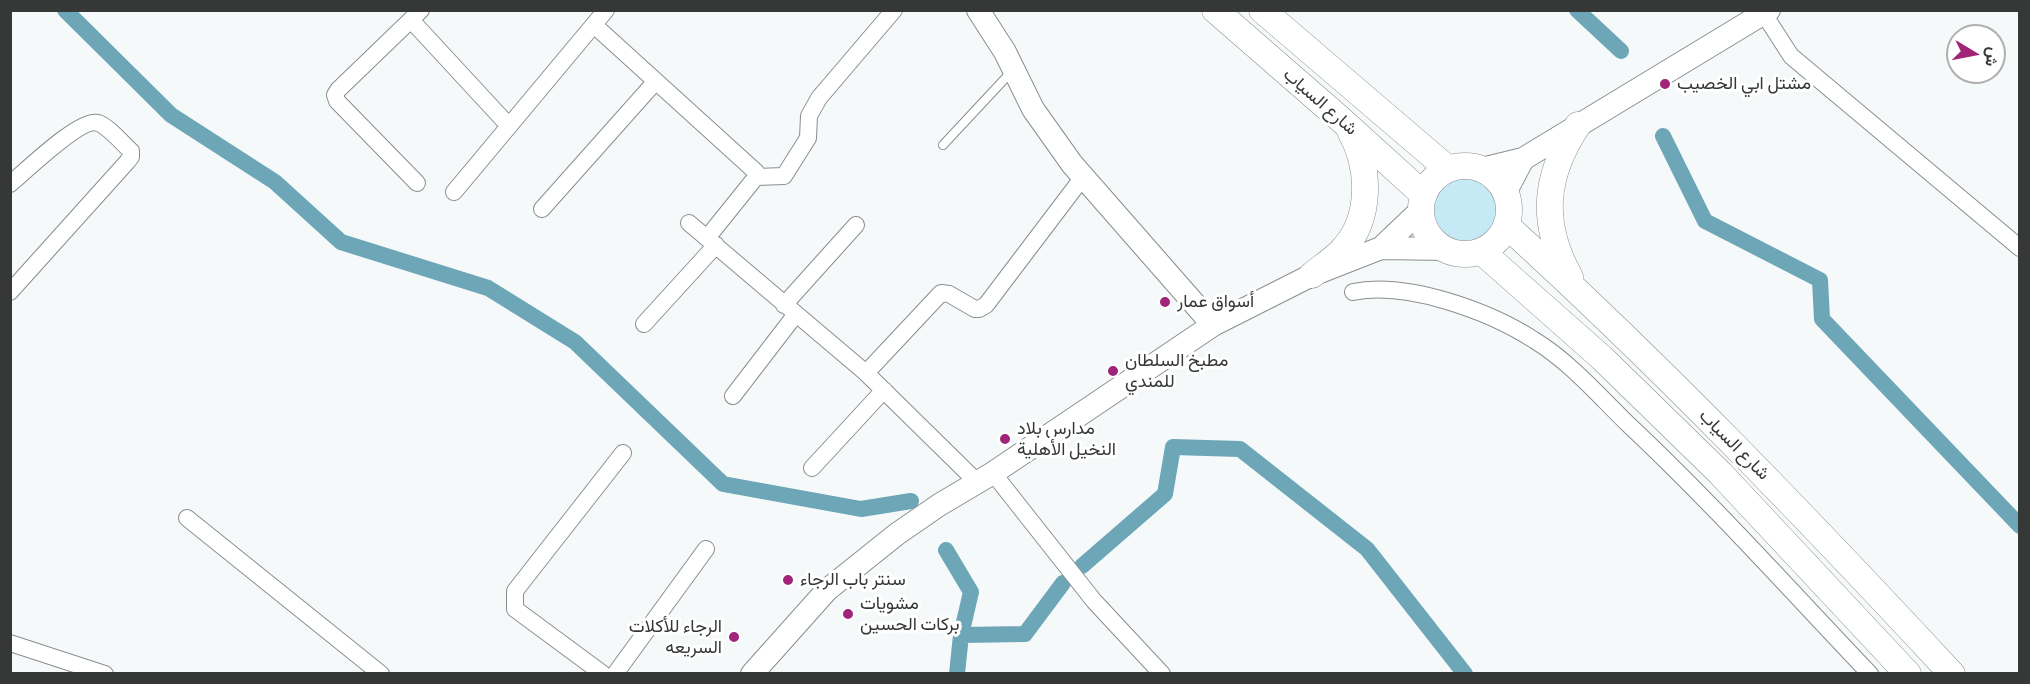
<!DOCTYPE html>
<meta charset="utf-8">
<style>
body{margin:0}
#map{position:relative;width:2030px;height:684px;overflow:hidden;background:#f5f9fa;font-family:Bitter,Vazirmatn,serif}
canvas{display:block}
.frame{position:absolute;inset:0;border:12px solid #363838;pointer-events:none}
.north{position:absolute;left:1946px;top:24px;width:60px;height:60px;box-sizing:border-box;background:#fff;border:2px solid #afafaf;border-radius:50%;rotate:100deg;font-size:16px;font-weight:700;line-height:24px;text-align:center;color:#363838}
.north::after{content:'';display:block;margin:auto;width:21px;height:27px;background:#a22478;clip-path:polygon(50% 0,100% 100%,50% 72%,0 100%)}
</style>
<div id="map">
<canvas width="2030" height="684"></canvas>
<div class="frame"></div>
<div class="north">ش</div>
</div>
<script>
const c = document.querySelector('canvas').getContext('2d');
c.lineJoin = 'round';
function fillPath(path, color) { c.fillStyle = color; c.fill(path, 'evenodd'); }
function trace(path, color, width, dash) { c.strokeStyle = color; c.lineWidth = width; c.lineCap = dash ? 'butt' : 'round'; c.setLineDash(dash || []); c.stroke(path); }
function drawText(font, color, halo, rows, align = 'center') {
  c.font = font + ' Bitter,Vazirmatn,serif'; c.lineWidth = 6; c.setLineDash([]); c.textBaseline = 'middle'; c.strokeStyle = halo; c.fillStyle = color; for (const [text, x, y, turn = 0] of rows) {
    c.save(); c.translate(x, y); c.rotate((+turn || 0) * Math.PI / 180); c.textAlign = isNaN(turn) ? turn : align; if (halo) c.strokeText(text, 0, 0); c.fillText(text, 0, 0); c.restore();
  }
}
const green = new Path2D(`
 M1430 211a35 35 0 1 1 70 0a35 35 0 1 1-70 0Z`);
const canal = new Path2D(`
 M65,10L171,115L275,182L341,242L488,288L575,342L723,484L861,509L911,501
 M1577,10L1621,51
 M1663,136L1705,221L1820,280L1822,319L2020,526
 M946,550L971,592L961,635L957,674
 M1082,566L1165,494L1173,447L1240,449L1367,549L1465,674
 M961,635L1025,634L1063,583`);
const lane = new Path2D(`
 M943,145L1013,70`);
const street = new Path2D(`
 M1764,14L1791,56L2020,248
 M411,20L509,126
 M594,25L756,172V177L707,238
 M756,177L784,176L808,138L809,116L819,98L894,10
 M417,183L337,101L335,95L338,90L421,10
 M10,184C26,171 81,117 98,123C108,126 123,144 131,151V157L127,162L10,292
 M454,192L606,10
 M542,209L656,81
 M689,223L866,373L977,482
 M1353,292C1407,281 1489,311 1534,340C1570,362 1599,396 1629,425C1713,504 1790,590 1870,674
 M784,305L856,225
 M644,324L716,245
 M866,373L941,293L949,294L975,309H979L986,305L1083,177
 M733,396L796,314
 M812,468L884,390
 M993,473L1094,601L1162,674
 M187,518L381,674
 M10,643L105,674
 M603,674L515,609V591L623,453
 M615,674L706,549`);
const secondary = new Path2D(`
 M978,10L1005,52L1033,109L1072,164L1213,325
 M1482,169L1523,159L1769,10
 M1505,193L1523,159
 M1381,248L1445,249
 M752,674L827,590L897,534L939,505L993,473L1213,325L1312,275L1381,248L1421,210`);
const primary = new Path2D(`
 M1215,10L1338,117L1424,195
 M1262,10L1448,169
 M1421 210a44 44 0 1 1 88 0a44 44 0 1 1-88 0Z
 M1506,225C1662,367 1808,519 1952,674
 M1481,251L1602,358L1720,473L1908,674
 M1312,275C1323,266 1336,258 1344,248C1372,217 1370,166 1350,131
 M1570,277C1540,223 1544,176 1578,125`);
const markers = [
 [1665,84,6,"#a22478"],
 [1165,302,6,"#a22478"],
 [1113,371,6,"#a22478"],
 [1005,439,6,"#a22478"],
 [788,580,6,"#a22478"],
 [848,614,6,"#a22478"],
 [734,637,6,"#a22478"]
];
const poiNames = [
 ["مشتل ابي الخصيب",1677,84],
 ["أسواق عمار",1177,302],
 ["مطبخ السلطان",1125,361],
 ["للمندي",1125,382],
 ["مدارس بلاد",1017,429],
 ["النخيل الأهلية",1017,450],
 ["سنتر باب الرجاء",800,580],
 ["مشويات",860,604],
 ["بركات الحسين",860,625],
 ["الرجاء للأكلات",722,627,"right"],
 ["السريعه",722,648,"right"]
];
const streetNames = [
 ["شارع السياب",1320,102,41],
 ["شارع السياب",1734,445,45]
];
fillPath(green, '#c5eaf5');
trace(canal, '#6ca6b7', 16);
trace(lane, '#8b8e8f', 10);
trace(street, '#8b8e8f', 18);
trace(secondary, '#8b8e8f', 24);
trace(primary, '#8b8e8f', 27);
trace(lane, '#fff', 8);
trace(street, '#fff', 16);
trace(secondary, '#fff', 22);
trace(primary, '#fff', 26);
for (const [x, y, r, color] of markers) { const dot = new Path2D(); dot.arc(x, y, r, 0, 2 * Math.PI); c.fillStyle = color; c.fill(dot); trace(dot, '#fff', 2); }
drawText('18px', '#363838', '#fff', poiNames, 'left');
drawText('18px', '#363838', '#fff', streetNames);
</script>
